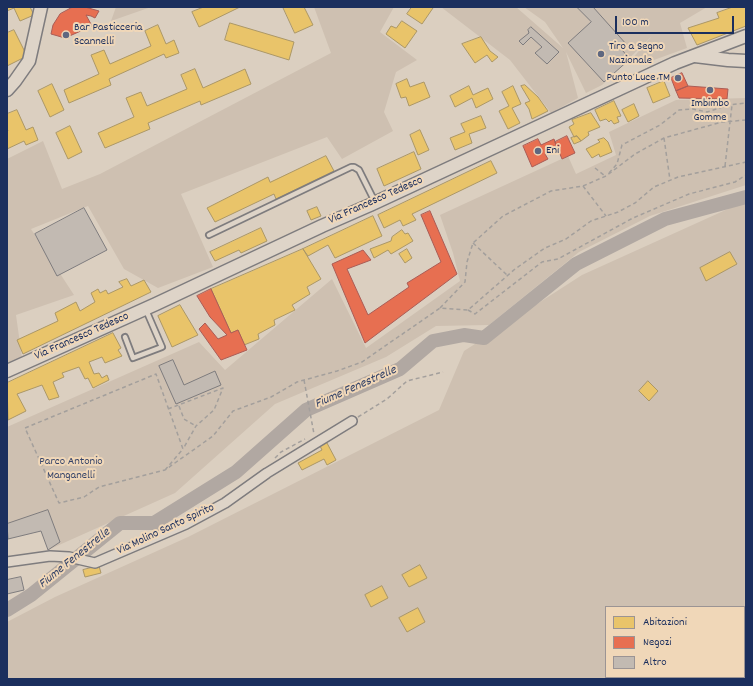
<!DOCTYPE html>
<style>
body{margin:0}
#map{position:relative;width:753px;height:686px;overflow:hidden;background:#dbcfc0;font-family:Dekko,sans-serif}
canvas{display:block}
.frame{position:absolute;inset:0;border:8px solid #1b2f5e;pointer-events:none}
.legend{position:absolute;left:605px;top:606px;width:140px;height:72px;box-sizing:border-box;background:#f0d7b8;border:1px solid #9b9494;margin:0;padding:5px 7px;list-style:none;font-size:12px;color:#1b2f5e}
.legend li{display:flex;align-items:center;gap:8px;height:20px}
.legend b{width:20px;border:1px solid #9b9494}
.scale{position:absolute;left:615px;top:16px;width:119px;height:18px;box-sizing:border-box;border:2px solid #1b2f5e;border-top:0;padding-left:5px;font-size:12px;line-height:14px;white-space:nowrap;color:#1b2f5e;-webkit-text-stroke:3px #f0d7b8;paint-order:stroke}
</style>
<div id="map">
<canvas width="753" height="686"></canvas>
<div class="frame"></div>
<ul class="legend">
<li><b style="height:11px;background:#e9c46a"></b>Abitazioni</li>
<li><b style="height:11px;background:#e76f51"></b>Negozi</li>
<li><b style="height:11px;background:#c2bab2"></b>Altro</li>
</ul>
<div class="scale">100 m</div>
</div>
<script>
const c = document.querySelector('canvas').getContext('2d');
c.lineJoin = 'round';
function fillPath(path, color) { c.fillStyle = color; c.fill(path, 'evenodd'); }
function trace(path, color, width, dash) { c.strokeStyle = color; c.lineWidth = width; c.lineCap = dash ? 'butt' : 'round'; c.setLineDash(dash || []); c.stroke(path); }
function drawText(font, color, halo, rows, align = 'center') {
  c.font = font + ' Dekko,sans-serif'; c.lineWidth = 4; c.setLineDash([]); c.textBaseline = 'middle'; c.strokeStyle = halo; c.fillStyle = color; for (const [text, x, y, turn = 0] of rows) {
    c.save(); c.translate(x, y); c.rotate((+turn || 0) * Math.PI / 180); c.textAlign = isNaN(turn) ? turn : align; if (halo) c.strokeText(text, 0, 0); c.fillText(text, 0, 0); c.restore();
  }
}
const green = new Path2D(`
 M116,7H151L111,21Z
 M314,7H394L380,32L417,60L396,72L384,112L393,131L342,159L327,137L181,194L213,267L158,288L124,269L88,206L31,229L74,295L16,315L22,358L7,365V159L43,141L62,189L100,174L331,53Z
 M441,7H516L563,48L545,22L524,7H707L680,23L687,48L640,65L631,60L652,36L602,85L586,93L566,52L578,98L551,113L510,60Z
 M746,98V185L650,216L579,252L489,325L436,326L386,357L275,404L175,493L48,550L41,531L7,539V427L199,342L225,370L332,279L366,348L460,281L453,253L440,215L568,156L576,174L616,155L609,132L676,100Z
 M746,198V617L744,619V607H606V677H664L662,679H7V622L55,597L188,537L439,410L464,351L582,275L730,208Z`);
const homes = new Path2D(`
 M7,7H30L34,15L20,21L14,8L7,11Z
 M204,7H240L199,27L192,12Z
 M283,7H304L313,25L295,33Z
 M412,7H432L433,8L422,24L407,14Z
 M733,7H746V26L697,45L688,28L719,18L717,13Z
 M402,21L417,31L405,48L386,34L391,26L396,28Z
 M230,23L294,42L289,60L225,40Z
 M158,25L166,44L174,40L179,53L166,58L164,54L109,79L111,85L69,103L64,90L99,74L91,55L104,50L110,64L151,46L145,31Z
 M14,30L27,56L7,66V33Z
 M481,37L490,51L498,57L492,62L487,55L475,63L462,44Z
 M195,69L203,88L245,69L251,84L201,105L200,101L148,123L150,129L105,148L98,133L134,117L126,98L141,92L147,106L187,89L181,75Z
 M407,79L410,87L424,82L430,97L409,106L406,97L401,98L396,84Z
 M664,81L670,96L653,103L647,88Z
 M52,84L64,110L50,117L38,91Z
 M525,85L538,97L548,111L532,119L529,109L525,103L530,101L521,86Z
 M469,86L473,95L488,88L493,99L476,108L472,98L455,107L450,96Z
 M513,86L521,104L512,108L520,123L508,129L499,111L509,106L502,92Z
 M614,101L621,116L617,117L619,122L614,124L611,120L609,122L606,119L600,121L595,110Z
 M634,104L639,116L628,122L622,110Z
 M17,110L26,130L33,127L38,140L26,145L24,141L7,149V131H8L7,128V114Z
 M591,113L600,127L588,132L589,135L581,141L577,136L574,137L569,127L574,124L572,120Z
 M481,116L486,128L469,134L472,143L455,150L450,138L465,132L461,124Z
 M70,126L82,152L68,159L56,133Z
 M420,130L429,150L418,155L410,135Z
 M577,136L581,141L574,144L571,138Z
 M604,138L608,142L612,152L600,157L599,154L592,158L586,149L600,142L598,140Z
 M414,152L421,169L384,186L377,169Z
 M326,156L334,171L276,199L274,194L215,222L207,208L268,177L270,182Z
 M491,161L497,173L412,214L416,220L403,226L400,220L384,228L378,215Z
 M317,207L321,216L311,220L307,211Z
 M373,216L382,236L335,258L328,245L308,256L303,249Z
 M261,228L267,241L241,253L239,250L215,261L210,252Z
 M402,230L405,234L408,233L413,241L391,254L388,250L374,258L370,249L391,241L392,237Z
 M303,249L321,279L307,287L310,294L292,305L295,310L274,320L275,325L258,334L259,339L244,345L238,330L231,333L211,289Z
 M407,249L412,258L405,263L399,254Z
 M730,252L737,264L706,281L700,268Z
 M127,279L131,286L144,280L151,292L23,354L17,340L58,321L55,313L76,302L80,311L95,302L91,293L98,289L100,293L106,290L108,294L123,287L119,282Z
 M180,305L198,335L172,347L158,316Z
 M113,333L121,348L118,350L122,356L105,363L102,357L89,362L94,374L99,373L102,378L107,375L109,380L93,388L88,378L85,379L79,367L62,373L64,377L53,382L59,397L49,400L42,385L17,394L26,411L8,420L7,383Z
 M648,381L658,391L649,401L639,391Z
 M327,443L336,460L327,465L324,459L302,470L298,463L322,450L320,446Z
 M420,565L427,578L409,587L402,575Z
 M99,566L101,573L85,577L83,570Z
 M382,586L388,598L371,607L365,595Z
 M418,608L425,622L407,632L399,618Z`);
const shops = new Path2D(`
 M73,7H85L99,11L95,18L91,16L86,15L92,26L65,38L51,34L53,25L60,14Z
 M682,73L688,86L676,91L671,78Z
 M688,86L728,89L727,99L679,98L676,91Z
 M567,136L575,153L562,159L555,142Z
 M538,139L541,145L554,139L557,148L545,154L548,159L532,167L523,146Z
 M430,211L457,274L365,343L332,264L363,250L371,260L347,269L368,315L409,287L407,283L441,262L421,215Z
 M211,289L231,333L238,330L247,350L221,360L199,329L205,323L218,339L227,335L210,317L197,296Z`);
const river = new Path2D(`
 M7,610L31,595L120,523H154L236,472L306,410L400,369L433,341L464,335L484,338L576,264L665,219L746,197`);
const building = new Path2D(`
 M577,7H593L627,45L622,50L630,59L604,82L568,43L591,22Z
 M531,27L559,52L547,64L535,53L542,47L531,37L523,45L519,41L529,33L528,30Z
 M84,208L107,250L57,276L35,234Z
 M173,360L184,385L215,371L221,385L176,404L159,366Z
 M48,510L60,542L48,550L41,531L8,539L7,524Z
 M21,577L24,590L7,594V580Z`);
const path = new Path2D(`
 M664,138L670,180
 M725,166L732,105
 M595,168L605,176
 M609,173L617,164L622,145L660,125L679,110L693,109L707,112L729,105L746,103
 M583,186L606,216
 M473,243L508,276
 M440,308L465,282L467,262L473,243L503,216L551,191L583,186L606,176L635,154L664,138L722,122L746,120
 M468,310L475,314L542,262L558,259L633,218L689,194L735,182L746,175
 M304,380L314,434
 M179,406L184,419L196,426
 M168,409L223,388L214,410L196,426L183,449
 M358,417L387,399L407,381L443,372
 M275,458L281,452L305,439
 M165,470L183,449L156,374L25,428L59,503L84,497L99,487L165,470L213,436L233,411L271,397L297,382L337,371L362,362L440,308L468,310L515,269L545,248L566,239L591,221L618,212L635,203L654,187L678,177L746,162`);
const lane = new Path2D(`
 M209,235L351,167H354L359,170L375,202
 M125,337L133,358L162,347L146,310`);
const street = new Path2D(`
 M7,562L50,556L69,557L95,563L186,524L225,503L267,473L352,421
 M744,634L746,633
 M705,679L706,677`);
const secondary = new Path2D(`
 M695,56L728,60L746,61
 M7,90L15,81L29,61L41,7
 M7,371L156,304L322,226L370,205L675,63L746,36`);
const markers = [
 [66,35,4,"#5e6780"],
 [601,54,4,"#5e6780"],
 [678,78,4,"#5e6780"],
 [710,90,4,"#5e6780"],
 [538,151,4,"#5e6780"]
];
const poiNames = [
 ["Bar Pasticceria",74,28],
 ["Scannelli",74,42],
 ["Tiro a Segno",609,47],
 ["Nazionale",609,61],
 ["Punto Luce TM",670,78,"right"],
 ["Imbimbo",710,104,"center"],
 ["Gomme",710,118,"center"],
 ["Eni",546,151]
];
const streetNames = [
 ["Via Francesco Tedesco",376,201,-24],
 ["Via Francesco Tedesco",82,337,-24],
 ["Via Molino Santo Spirito",166,530,-25]
];
const parkNames = [
 ["Parco Antonio",71,462],
 ["Manganelli",71,476]
];
const waterNames = [
 ["Fiume Fenestrelle",356,388,-24],
 ["Fiume Fenestrelle",75,559,-39]
];
fillPath(green, '#cec0b1');
fillPath(homes, '#e9c46a');
trace(homes, '#ab9766', 1);
fillPath(shops, '#e76f51');
trace(shops, '#aa5c55', 1);
trace(river, '#b1a8a2', 14);
fillPath(building, '#c2bab2');
trace(building, '#7e7c7e', 1);
trace(lane, '#7e7c7e', 8);
trace(street, '#7e7c7e', 12);
trace(secondary, '#7e7c7e', 15);
trace(path, '#a39f9c', 1.5, [4, 3]);
trace(lane, '#ded4c8', 4.5);
trace(street, '#ded4c8', 9);
trace(secondary, '#ded4c8', 12);
for (const [x, y, r, color] of markers) { const dot = new Path2D(); dot.arc(x, y, r, 0, 2 * Math.PI); c.fillStyle = color; c.fill(dot); trace(dot, '#f0d7b8', 1.5); }
drawText('12px', '#1b2f5e', '#f0d7b8', poiNames, 'left');
drawText('12px', '#1b2f5e', '#f0d7b8', streetNames);
drawText('12px', '#354469', '#f0d7b8', parkNames);
drawText('italic 13px', '#354469', '#f0d7b8', waterNames);
</script>
